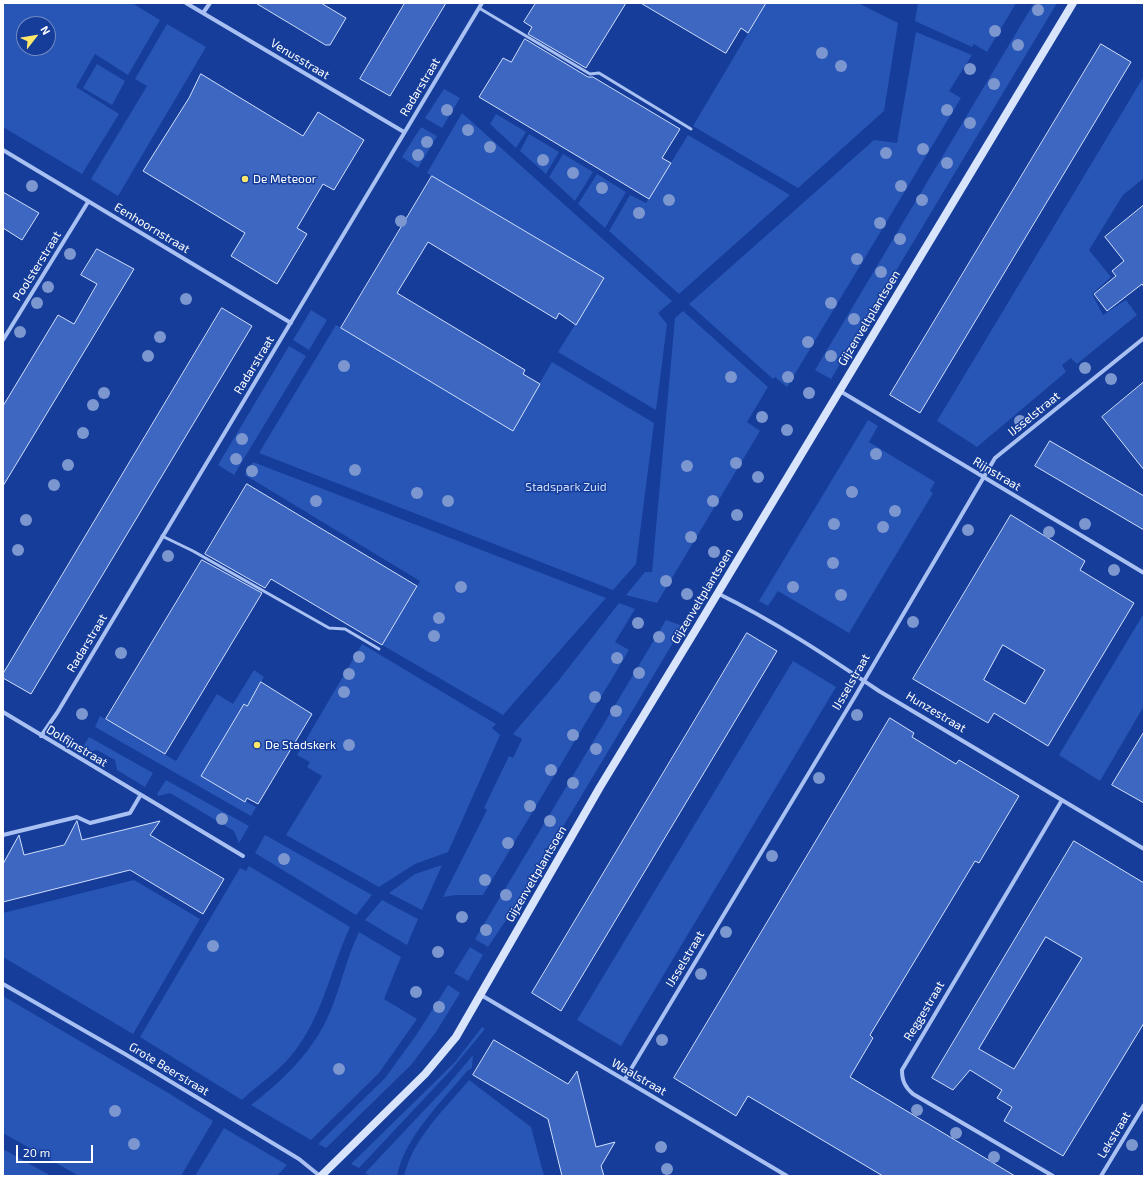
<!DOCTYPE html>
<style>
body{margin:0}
#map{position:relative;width:1147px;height:1179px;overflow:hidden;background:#153d99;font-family:"Exo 2",sans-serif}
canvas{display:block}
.frame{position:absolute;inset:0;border:4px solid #fff;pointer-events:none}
.north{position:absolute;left:16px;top:16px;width:40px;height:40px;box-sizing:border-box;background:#153d99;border:1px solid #738bc2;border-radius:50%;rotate:59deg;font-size:11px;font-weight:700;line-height:16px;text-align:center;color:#fff}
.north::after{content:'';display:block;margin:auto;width:14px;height:18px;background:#ffe76a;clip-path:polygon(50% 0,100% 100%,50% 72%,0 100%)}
.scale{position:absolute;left:16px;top:1145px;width:77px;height:18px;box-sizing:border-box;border:2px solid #fff;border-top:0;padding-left:5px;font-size:12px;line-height:14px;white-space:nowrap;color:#fff;-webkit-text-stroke:3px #153d99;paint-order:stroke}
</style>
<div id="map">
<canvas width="1147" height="1179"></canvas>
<div class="frame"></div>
<div class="north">N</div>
<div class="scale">20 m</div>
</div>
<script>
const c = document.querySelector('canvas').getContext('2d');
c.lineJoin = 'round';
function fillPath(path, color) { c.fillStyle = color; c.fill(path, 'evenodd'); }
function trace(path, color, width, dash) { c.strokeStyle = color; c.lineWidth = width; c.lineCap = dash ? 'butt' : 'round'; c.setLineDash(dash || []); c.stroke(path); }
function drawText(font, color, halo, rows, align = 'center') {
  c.font = font + ' "Exo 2",sans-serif'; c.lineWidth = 3; c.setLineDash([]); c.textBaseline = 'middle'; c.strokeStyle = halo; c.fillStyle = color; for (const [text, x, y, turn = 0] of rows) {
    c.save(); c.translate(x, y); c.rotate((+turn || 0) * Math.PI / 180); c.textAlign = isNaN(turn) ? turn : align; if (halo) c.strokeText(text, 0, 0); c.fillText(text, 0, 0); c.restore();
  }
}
const green = new Path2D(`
 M3,3H132L160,20L128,75L95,54L76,87L119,114L82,174L3,127ZM24,24H48V48H24Z
 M766,3H858L898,23L884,111L798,188L693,126Z
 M918,3H1016L987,52L974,44L972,47L915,21Z
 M1034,3H1057L831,379L815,370Z
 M167,24L206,47L118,196L91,179L147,86L135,79Z
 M916,32L972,55L949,91L961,98L787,387L775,377L773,379L689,304L874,140L897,143Z
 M97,64L125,81L112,105L83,88Z
 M1144,76V178L1123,195L1089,250L1111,277L1092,294L1103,315L1126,300L1137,315L1077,364L1071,358L1062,365L1066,372L977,447L937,421Z
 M444,89L460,98L442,128L425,118Z
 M462,113L672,301L658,313L667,324L656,410L558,352L604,278L427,173Z
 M496,114L526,132L516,148L490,124Z
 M421,127L437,136L418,168L402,157Z
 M529,134L559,152L546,174L520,151Z
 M688,135L790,195L679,294L609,231L630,195L646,203Z
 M563,154L593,172L575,201L549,177Z
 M597,174L626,192L605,228L578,204Z
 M311,310L327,320L309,350L293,340Z
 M683,311L768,387L747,422L760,431L657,603L626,595L645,572H652L675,318Z
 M336,325L512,430L552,362L654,423L636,564L613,590L259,453Z
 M289,346L306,356L234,475L218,465Z
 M868,420L878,426L869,442L935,482L930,491L933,493L849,633L778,591L768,606L759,601Z
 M253,462L606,598L503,715L382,645L420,581L245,475Z
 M619,603L635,609L615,642L629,650L483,895H456L443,897L487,810L484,808L509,756L513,758L522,739L513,734L559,680Z
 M1144,613V706L1100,781L1059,755Z
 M666,620L683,626L515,907L488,947L475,939Z
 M362,644L496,724L492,728L500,735L448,852L415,864L379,887L286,835L322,776L307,767L310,762L297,755Z
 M793,661L836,687L621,1046L577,1020Z
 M254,670L264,677L247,706L244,704L201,776L256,807L251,816L95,727L100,716L176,761L217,694L233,704Z
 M89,737L153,773L145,787L117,770L115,760L97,750L87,752L82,749Z
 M166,780L249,826L239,843L234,831L170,793L159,796L157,794Z
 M265,835L372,895L356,915L255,853Z
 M442,865L422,910L389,893L415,874Z
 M249,866L350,927C330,970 322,1020 290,1057C276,1074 257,1085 242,1100L140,1037L240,868L246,871Z
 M134,880L200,919L133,1034L3,957V913Z
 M382,900L418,919L407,945L365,920Z
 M359,932L401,957L384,999L417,1019L379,1073L311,1140L251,1105C281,1082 309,1055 326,1021C340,992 345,961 359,932Z
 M470,947L483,955L468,981L454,973Z
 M448,985L460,993L436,1032L411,1065L326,1148L318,1144L385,1078L417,1034Z
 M3,996L170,1094L213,1121L181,1176H79L3,1133Z
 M482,1027L485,1029L451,1070L359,1168L351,1164L455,1062Z
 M473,1055L472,1068L467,1071C442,1102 405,1136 397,1176H371L365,1173L447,1086Z
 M469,1080L531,1127L544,1176H404C413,1138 445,1109 469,1080Z
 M224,1128L287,1165L277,1176H195Z
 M3,1149L51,1176H3Z`);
const building = new Path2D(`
 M256,3H321L346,18L330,45H326Z
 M405,3H446L390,96L360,79Z
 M536,3H626L586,68L528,34L532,27L524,22Z
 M641,3H766L748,33L741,28L726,53Z
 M525,39L588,77H593L680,129L662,158L671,163L649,199L479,97L503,58L511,62Z
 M1101,44L1131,62L920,413L890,395Z
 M201,74L303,136L318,112L364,140L334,190L323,184L297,228L307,234L277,284L231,256L245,233L143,171L189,98Z
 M432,176L604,278L576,325L559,313L556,319L428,242L408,275L397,293L525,370L523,374L540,384L513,431L341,328Z
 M3,192L39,213L22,240L3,228Z
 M1144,205V287L1142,284L1107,311L1094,294L1116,276L1112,271L1124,261L1105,237Z
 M97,249L134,269L3,486V406L58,315L74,324L97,284L81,275Z
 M222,308L252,326L31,694L3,678V674Z
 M1144,382V470L1102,417Z
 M1050,441L1144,496V530L1035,466Z
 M247,484L417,586L382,645L271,579L265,588L205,554Z
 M1011,515L1085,561L1080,570L1134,603L1048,746L994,713L988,723L913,679ZM1003,645L1045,670L1025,704L984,680Z
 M202,560L262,593L165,754L106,719Z
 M747,633L777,651L561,1011L532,993Z
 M261,682L312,714L258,804L247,798L245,802L201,776L244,704L247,706Z
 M890,718L914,733L912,737L956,764L959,760L1019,796L979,863L975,861L870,1035L873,1038L850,1077L1015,1176H883L748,1096L736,1116L674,1078Z
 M1144,732V803L1112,785Z
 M77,821L82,840L160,821L150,835L224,879L203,914L130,870L3,902V864L19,835L24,855L64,845Z
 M1074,841L1144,883V1023L1063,1156L1004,1121L1012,1107L997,1098L1002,1090L970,1070L953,1090L932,1078ZM1046,937L1082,958L1014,1069L979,1049Z
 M494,1040L568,1084L577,1071L596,1147L615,1142L601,1166L604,1176H562L548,1119L473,1075Z`);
const lane = new Path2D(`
 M479,8L590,74L599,73L691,129
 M162,536L193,551L329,628L345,629L379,649`);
const street = new Path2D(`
 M186,3L404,132
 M203,13L210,3
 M3,150L291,323
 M3,340L88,202
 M840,391L1144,573
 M717,593C774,621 827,656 879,691L1144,849
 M3,712L243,856
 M41,736L57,713L482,3
 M3,835L77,817L90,823L130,813L140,796
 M3,984L125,1054L299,1159L320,1176
 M481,995L787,1176
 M625,1079L854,698L995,458L1144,338
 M1053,1176L913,1094C905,1087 902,1081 902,1070L1062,800
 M1101,1176L1144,1105`);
const secondary = new Path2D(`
 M321,1176L425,1074L456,1037L600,787L698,626L1073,3`);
const trees = [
 [1038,10],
 [995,31],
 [1018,45],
 [822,53],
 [841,66],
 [970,69],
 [994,84],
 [447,110],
 [947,110],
 [970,123],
 [468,130],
 [427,142],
 [490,147],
 [923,149],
 [886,153],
 [418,155],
 [543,160],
 [947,163],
 [573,173],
 [32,186],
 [901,186],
 [602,188],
 [669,200],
 [922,200],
 [639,213],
 [401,221],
 [880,223],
 [900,239],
 [70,254],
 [857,259],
 [881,272],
 [48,287],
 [186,299],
 [37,303],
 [831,303],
 [854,319],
 [20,332],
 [160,337],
 [808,342],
 [148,356],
 [831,356],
 [344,366],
 [1085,368],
 [731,377],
 [788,377],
 [1111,379],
 [104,393],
 [809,393],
 [93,405],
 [762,417],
 [1020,421],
 [787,430],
 [83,433],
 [242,439],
 [876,454],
 [236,459],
 [736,463],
 [68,465],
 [687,466],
 [355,470],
 [252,471],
 [758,477],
 [54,485],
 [852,492],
 [417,493],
 [316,501],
 [448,501],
 [713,501],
 [895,511],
 [737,515],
 [26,520],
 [834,524],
 [1085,524],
 [883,527],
 [968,530],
 [1049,532],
 [691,537],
 [18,550],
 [714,552],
 [168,556],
 [833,563],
 [1114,570],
 [666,581],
 [461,587],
 [793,587],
 [687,594],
 [841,595],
 [439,618],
 [913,622],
 [638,623],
 [434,636],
 [659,637],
 [121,653],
 [359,657],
 [617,658],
 [639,673],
 [349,674],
 [344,692],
 [595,697],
 [616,711],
 [82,714],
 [857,715],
 [573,735],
 [349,745],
 [596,749],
 [551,770],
 [819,778],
 [573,783],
 [530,806],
 [222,819],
 [550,821],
 [508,843],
 [772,856],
 [284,859],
 [485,880],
 [506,895],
 [462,917],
 [486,930],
 [726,932],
 [213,946],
 [438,952],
 [701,974],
 [416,992],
 [439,1007],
 [662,1040],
 [339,1069],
 [917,1110],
 [115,1111],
 [956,1133],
 [134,1144],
 [1132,1145],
 [661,1147],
 [994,1157],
 [667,1169]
];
const markers = [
 [245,179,4,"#ffe76a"],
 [257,745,4,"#ffe76a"]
];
const streetNames = [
 ["Venusstraat",300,59,31],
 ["Radarstraat",420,87,-59],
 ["Eenhoornstraat",152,228,31],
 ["Poolsterstraat",37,266,-58],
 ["Gijzenveltplantsoen",869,318,-59],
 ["Radarstraat",254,365,-59],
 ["IJsselstraat",1034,414,-39],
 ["Rijnstraat",997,474,31],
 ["Gijzenveltplantsoen",702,596,-59],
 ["Radarstraat",87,643,-59],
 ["IJsselstraat",851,682,-60],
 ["Hunzestraat",936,712,31],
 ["Dolfijnstraat",77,746,31],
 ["Gijzenveltplantsoen",536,874,-60],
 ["IJsselstraat",685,959,-59],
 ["Reggestraat",924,1011,-59],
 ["Grote Beerstraat",169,1069,31],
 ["Waalstraat",639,1077,30],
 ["Lekstraat",1114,1135,-59]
];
const poiNames = [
 ["De Meteoor",253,179],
 ["De Stadskerk",265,745]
];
const parkNames = [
 ["Stadspark Zuid",566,487]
];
fillPath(green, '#2856b7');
fillPath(building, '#3d67c1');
trace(building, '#d1dffd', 1);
trace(lane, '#a9c0f2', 3);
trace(street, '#a9c0f2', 4);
trace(secondary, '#d8e3fc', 8);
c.fillStyle = '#7c96d0';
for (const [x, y] of trees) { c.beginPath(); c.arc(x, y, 6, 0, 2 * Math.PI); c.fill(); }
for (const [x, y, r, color] of markers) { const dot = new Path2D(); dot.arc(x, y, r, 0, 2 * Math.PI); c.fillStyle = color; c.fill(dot); trace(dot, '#153d99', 1.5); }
drawText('12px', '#fff', '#153d99', streetNames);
drawText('12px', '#fff', '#153d99', poiNames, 'left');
drawText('12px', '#d1dffd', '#153d99', parkNames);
</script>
